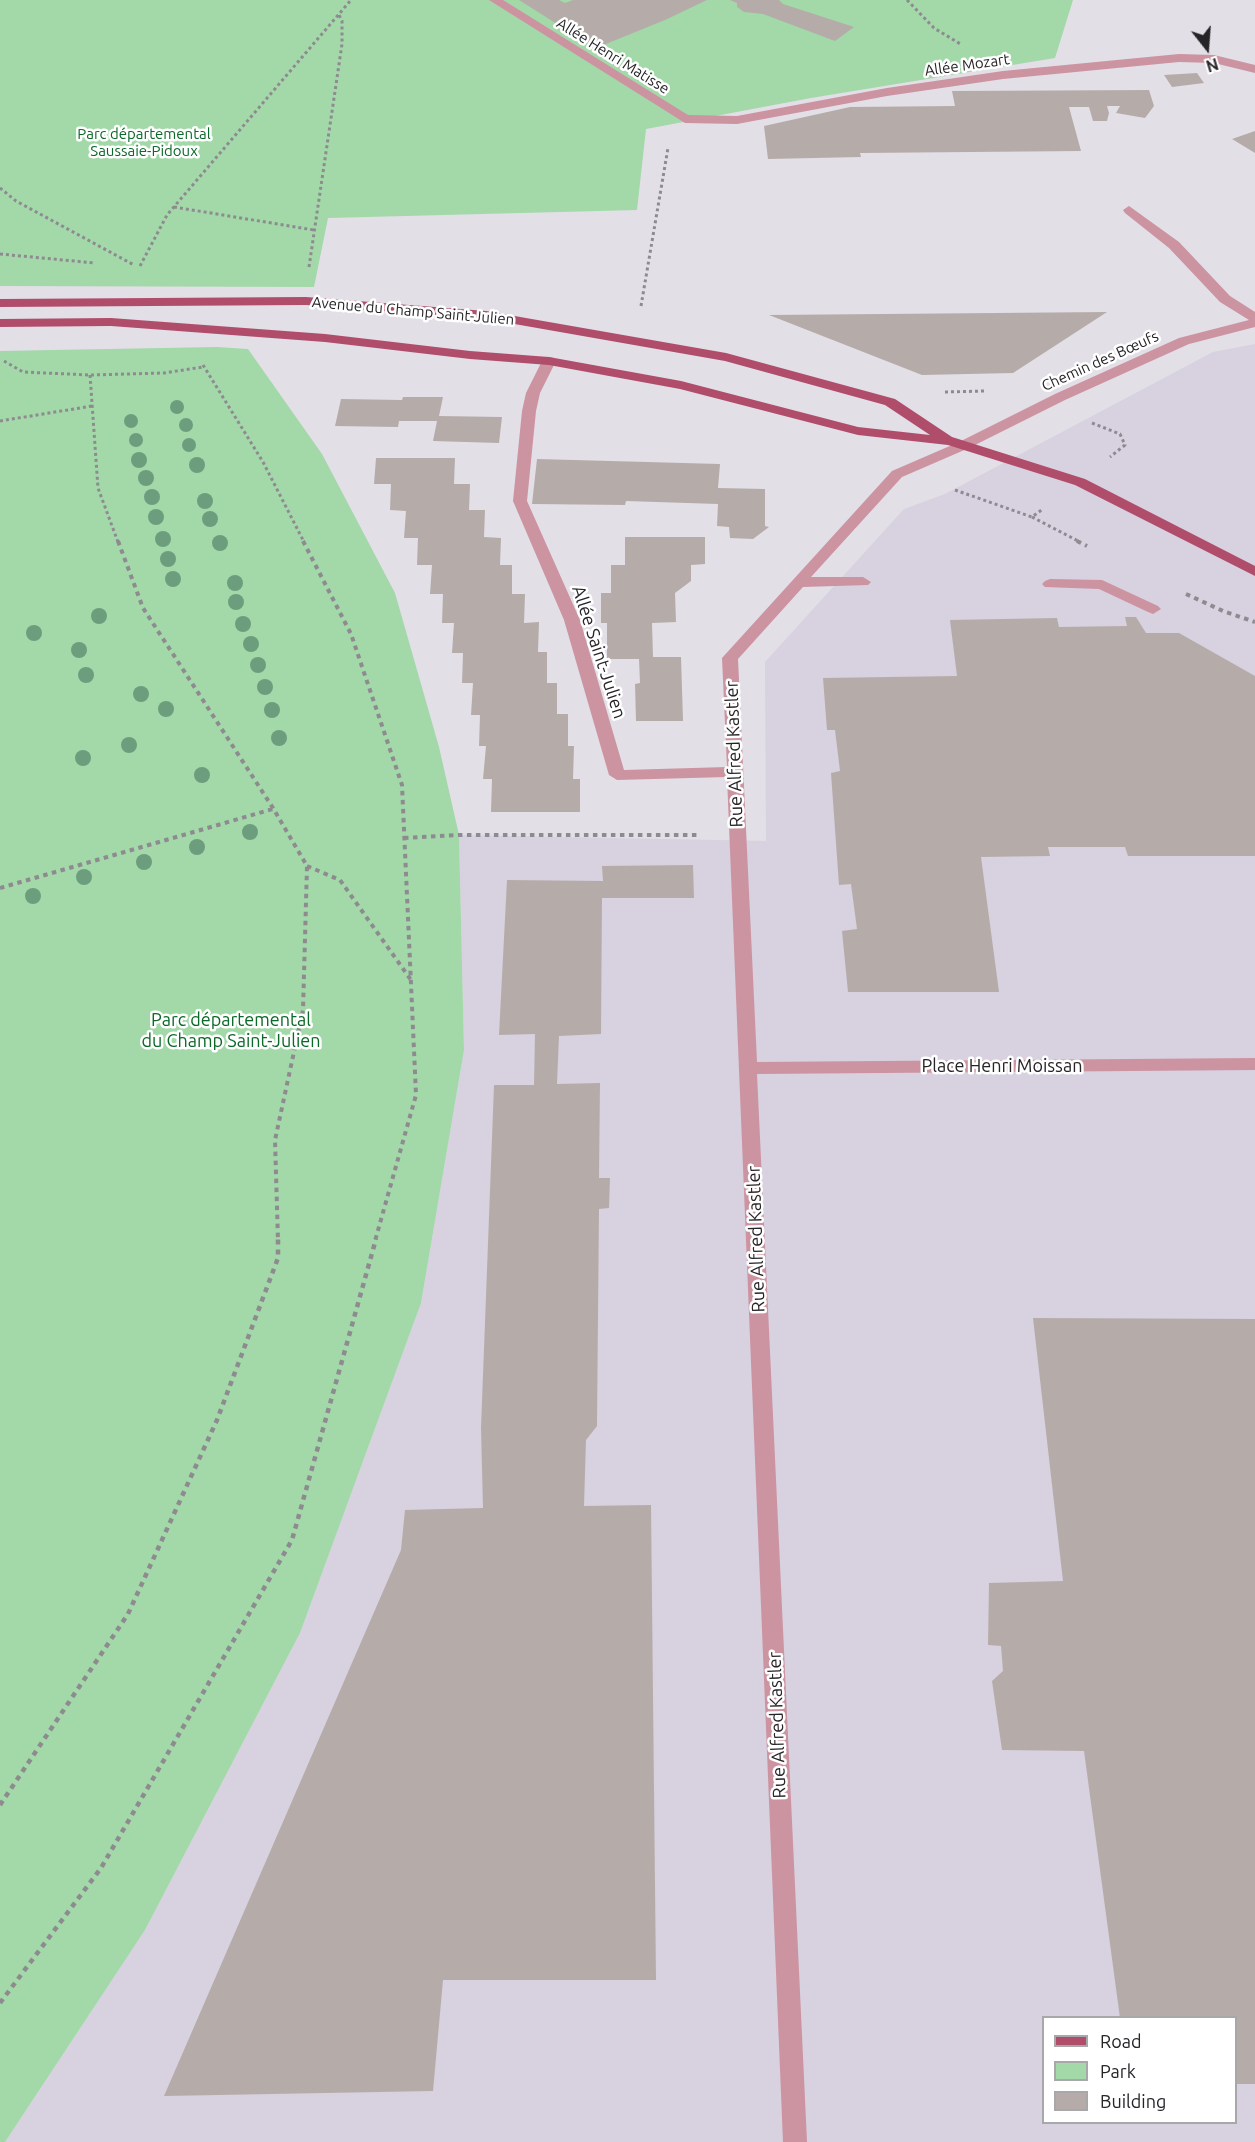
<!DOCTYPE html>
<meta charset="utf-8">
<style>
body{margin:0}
#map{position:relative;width:1255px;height:2142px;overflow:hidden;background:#e2dfe7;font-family:Ubuntu,sans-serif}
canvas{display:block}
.legend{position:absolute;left:1042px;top:2016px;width:195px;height:108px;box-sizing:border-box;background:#fff;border:2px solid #a8a7a9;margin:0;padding:8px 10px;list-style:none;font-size:18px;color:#262427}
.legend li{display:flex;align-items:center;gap:12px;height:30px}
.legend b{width:30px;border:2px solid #a8a7a9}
.north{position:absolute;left:1177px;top:18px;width:60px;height:60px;-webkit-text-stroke:4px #fff;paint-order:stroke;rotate:163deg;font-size:16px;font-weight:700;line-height:24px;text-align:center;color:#262427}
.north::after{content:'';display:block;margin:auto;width:21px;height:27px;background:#262427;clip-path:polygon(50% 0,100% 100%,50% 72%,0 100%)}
</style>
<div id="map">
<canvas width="1255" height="2142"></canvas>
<ul class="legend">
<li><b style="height:8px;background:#b04d6b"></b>Road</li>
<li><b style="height:16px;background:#a3d8a9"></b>Park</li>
<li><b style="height:16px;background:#b5aca9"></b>Building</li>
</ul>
<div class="north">N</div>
</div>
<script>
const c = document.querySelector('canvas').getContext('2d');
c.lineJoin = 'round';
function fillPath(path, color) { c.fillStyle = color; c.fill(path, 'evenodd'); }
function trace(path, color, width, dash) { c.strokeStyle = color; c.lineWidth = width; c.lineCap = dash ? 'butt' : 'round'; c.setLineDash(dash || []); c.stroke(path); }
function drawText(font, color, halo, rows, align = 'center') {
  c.font = font + ' Ubuntu,sans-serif'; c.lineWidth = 5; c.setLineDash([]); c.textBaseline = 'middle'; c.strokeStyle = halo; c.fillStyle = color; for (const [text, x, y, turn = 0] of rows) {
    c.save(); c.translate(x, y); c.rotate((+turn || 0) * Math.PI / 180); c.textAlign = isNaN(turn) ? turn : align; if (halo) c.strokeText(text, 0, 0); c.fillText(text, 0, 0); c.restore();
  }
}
const built = new Path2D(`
 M1255,344V2142H5L145,1930L300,1633L421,1303L464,1050L459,835L766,841L765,662L904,509L945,494L1213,352ZM1044,2018H1236V2122H1044Z`);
const green = new Path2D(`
 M0,0H1073L1055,58L811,98L646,129L637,210L328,218L314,287L0,286Z
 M217,347L248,349L322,454L395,593L439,747L459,835L464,1050L421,1303L300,1633L145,1930L5,2142H0V351Z`);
const building = new Path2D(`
 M519,0H559L565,3L573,0H707L665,20L596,48L566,29L570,27L562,22L557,24Z
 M730,0H779L783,4L854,27L835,41L763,14L744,12L737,7V3Z
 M1197,73L1204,83L1172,87L1164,75Z
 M1149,90L1154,106L1145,118L1116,113L1120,106H1107L1109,113L1107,121H1093L1089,107H1069L1081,151L860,153L861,157L768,159L764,126L850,107L955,106L952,91Z
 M1255,131V153L1232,139Z
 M1107,312L1013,373L922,375L769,315Z
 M403,397H443L439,416L502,417L499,443L433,441L437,421H399L398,427L335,426L341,399L402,400Z
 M376,458H455L454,484H470L469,510H485L484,537L501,538L500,565H512V594H525L524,623L539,622L538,652H547V683H557V714H568V746H574L573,779H580V812H491L492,779H483L486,746H479L480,715H471L473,683H462L463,653H452L454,623H442L443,594H430L432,565H417L418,538H404L406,511L390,510L391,484H374Z
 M537,459L720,464L718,488L765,489V526L769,527L753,539L730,538L729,527L717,526L718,504L626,501L625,505L532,504Z
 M625,537H705V564L691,565V581L675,593L676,622L652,623L653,657H681L683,721H636L635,684L640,683L639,659H607V623H601V593H611V565H625Z
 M1125,617H1136L1146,633H1179L1255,676V856H1128L1125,847H1048L1050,856L981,857L999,992H848L842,931L857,929L851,884L839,885L831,773L840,771L835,730H827L823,678L957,676L950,620L1057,618L1059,627L1127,626Z
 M693,865L694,898H602L601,1034L559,1036L557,1084L600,1083L599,1178H610L609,1208L599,1209L597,1426L586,1440L584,1506L651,1505L656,1980H443L433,2091L164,2096L401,1550L405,1510L483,1508L481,1428L494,1085H534L535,1034L499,1035L507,880L603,881L602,866Z
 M1033,1318L1255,1319V2084H1236V2018H1120L1084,1751L1002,1750L992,1681L1003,1671L1001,1646L988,1645L989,1583L1063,1581Z`);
const pathFar2 = new Path2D(`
 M907,0L934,28L962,45
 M0,188L16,201L134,265
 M174,207L314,230
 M0,254L95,263
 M140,266L167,215L351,0
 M309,267L342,44V21L339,15
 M641,306L668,148
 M4,361L23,372L90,375L164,373L203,367
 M203,365L263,462L304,542
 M90,375L98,488L118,542
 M945,392L985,391
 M0,421L92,406
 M1092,423L1120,434L1125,445L1110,457
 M955,490L1032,517L1043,509
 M1032,517L1080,542`);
const pathFar1 = new Path2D(`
 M118,541L143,608L273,808L307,866L303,1010L275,1140L278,1241
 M303,541L351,634L402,785L416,1095L375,1241
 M1077,541L1087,546
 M1186,594L1223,611L1255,622
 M404,838L459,835H697
 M307,866L340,880L411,980
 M0,888L273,809`);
const path = new Path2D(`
 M0,1805L128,1614L217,1420L278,1258V1239
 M0,2003L101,1868L292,1540L376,1239`);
const minor = new Path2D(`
 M489,0H503L688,115L737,116L887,88L1003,71L1179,54L1214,55L1255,65V73L1214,63L1179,62L1003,79L887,96L737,124L685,123Z
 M1129,206L1179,242L1230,296L1255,312V327L1189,344L1065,400L969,448L902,477L811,577H863L871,582L868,585L803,587L738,659L757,1062L1255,1058V1070L757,1074L807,2142H783L727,777L617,780L609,775L564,620L513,501L522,411L526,393L542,361L549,357L554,358L556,361L540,393L536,411L527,501L580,620L624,770L727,767L722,658L892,471L959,442L1055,394L1179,338L1249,320L1220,302L1169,248L1125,213L1123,210Z
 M1050,579L1102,580L1158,606L1161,609L1153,614L1148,612L1099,589L1045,587L1042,584L1045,581Z`);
const major = new Path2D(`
 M306,297L486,311L726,353L895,399L952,437L1085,479L1255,566V576L1075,485L948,445L858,435L680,389L549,365L470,359L325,342L111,326L0,327V319L111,318L325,334L470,351L549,357L681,381L858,427L930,435L885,405L725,361L486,319L306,305L0,307V299Z`);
const trees = [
 [177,407,7],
 [131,421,7],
 [186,425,7],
 [136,440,7],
 [189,445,7],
 [139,460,8],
 [197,465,8],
 [146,478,8],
 [152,497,8],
 [205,501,8],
 [156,517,8],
 [210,519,8],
 [163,539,8],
 [220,543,8],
 [168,559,8],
 [173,579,8],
 [235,583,8],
 [236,602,8],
 [99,616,8],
 [243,624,8],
 [34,633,8],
 [251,644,8],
 [79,650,8],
 [258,665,8],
 [86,675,8],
 [265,687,8],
 [141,694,8],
 [166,709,8],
 [272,710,8],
 [279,738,8],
 [129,745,8],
 [83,758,8],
 [202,775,8],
 [250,832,8],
 [197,847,8],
 [144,862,8],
 [84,877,8],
 [33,896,8]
];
const farStreetnames = [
 ["Allée Henri Matisse",613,56,32],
 ["Allée Mozart",967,65,-8],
 ["Avenue du Champ Saint-Julien",413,311,5],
 ["Chemin des Bœufs",1100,361,-24]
];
const farParknames = [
 ["Parc départemental",144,134],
 ["Saussaie-Pidoux",144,151]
];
const streetNames = [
 ["Allée Saint-Julien",599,652,72],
 ["Rue Alfred Kastler",734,754,-92],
 ["Place Henri Moissan",1002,1066],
 ["Rue Alfred Kastler",756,1239,-92],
 ["Rue Alfred Kastler",777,1725,-92]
];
const parkNames = [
 ["Parc départemental",231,1020],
 ["du Champ Saint-Julien",231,1041]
];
fillPath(built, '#d7d1e0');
fillPath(green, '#a3d8a9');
fillPath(building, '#b5aca9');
trace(pathFar2, '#8d8b90', 3, [3, 3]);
trace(pathFar1, '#8d8b90', 4, [4.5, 4.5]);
trace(path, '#8d8b90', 4.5, [5, 5]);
fillPath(minor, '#cc93a1');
fillPath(major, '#b04d6b');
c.fillStyle = '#6c9e7e';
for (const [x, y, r] of trees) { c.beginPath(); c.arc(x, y, r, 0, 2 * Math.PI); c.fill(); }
drawText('15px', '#262427', '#fff', farStreetnames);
drawText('15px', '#0b6828', '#fff', farParknames);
drawText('18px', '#262427', '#fff', streetNames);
drawText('18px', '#0b6828', '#fff', parkNames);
</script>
